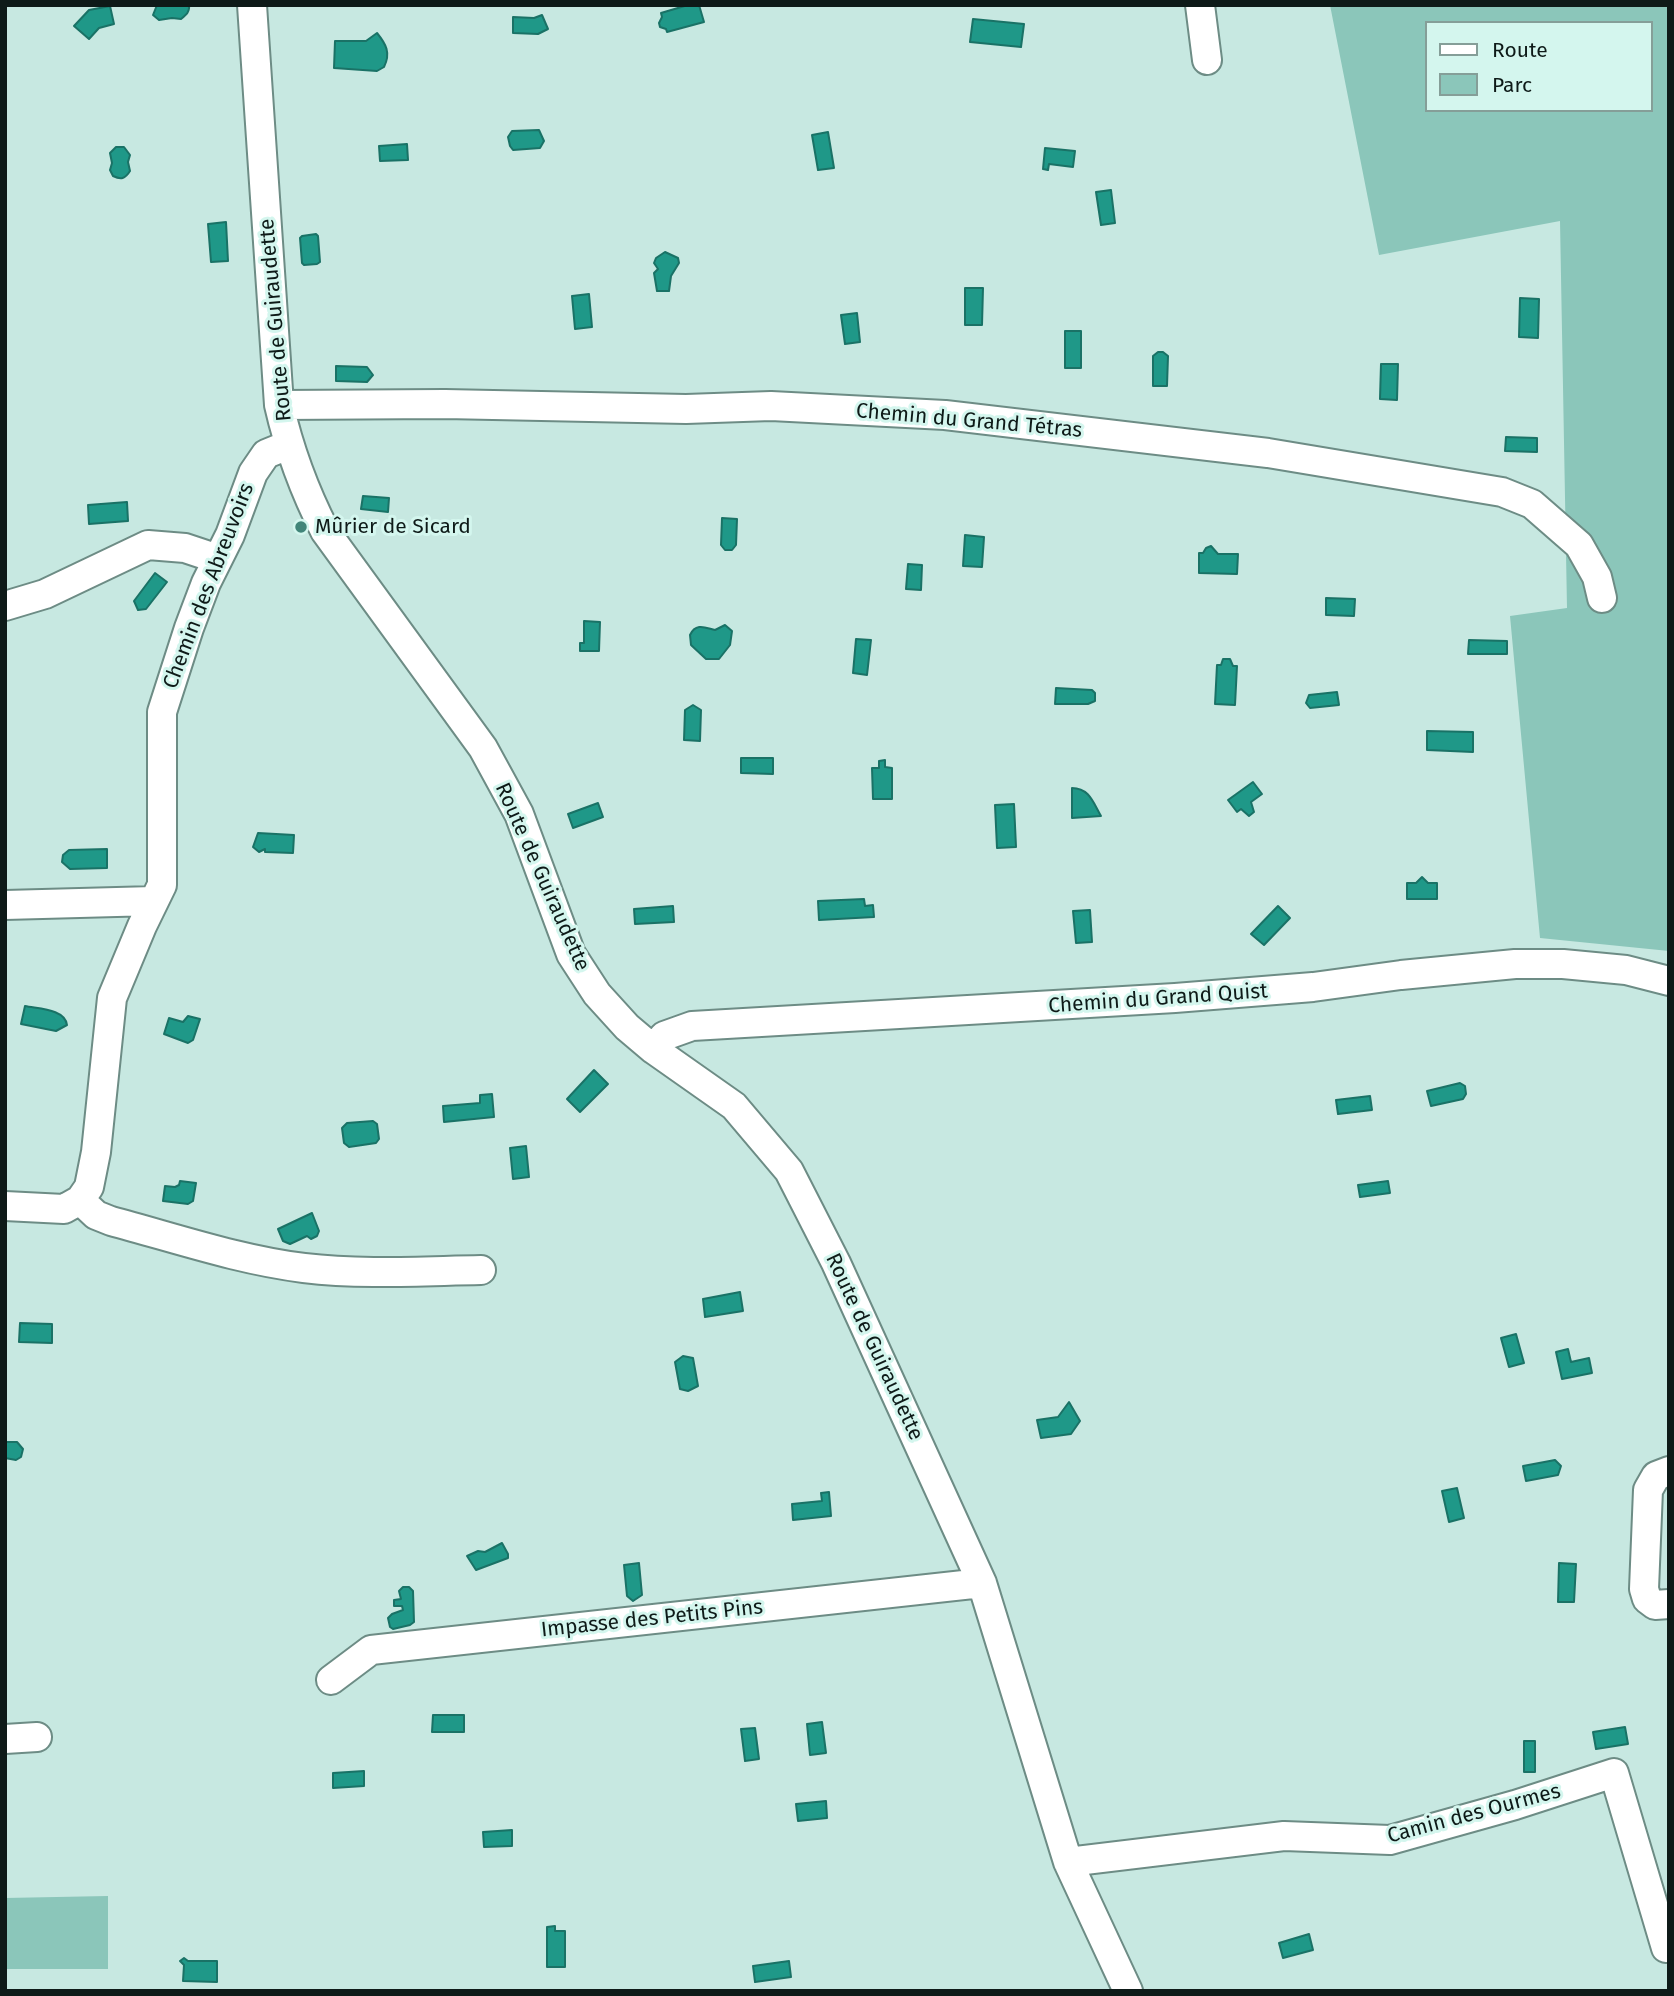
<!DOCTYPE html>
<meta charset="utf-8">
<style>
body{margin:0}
#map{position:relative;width:1674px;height:1996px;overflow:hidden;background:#c7e8e1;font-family:"Fira Sans",sans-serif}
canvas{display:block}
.frame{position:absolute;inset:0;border:7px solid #0e1a18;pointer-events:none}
.legend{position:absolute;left:1425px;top:21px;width:228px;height:91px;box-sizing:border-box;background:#d4f6ee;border:2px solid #859e98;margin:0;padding:9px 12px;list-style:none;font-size:21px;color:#0e1a18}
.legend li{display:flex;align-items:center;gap:14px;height:35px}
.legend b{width:35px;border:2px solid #859e98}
</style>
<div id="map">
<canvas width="1674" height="1996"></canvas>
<div class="frame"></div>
<ul class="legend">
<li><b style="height:9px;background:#fff"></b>Route</li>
<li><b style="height:19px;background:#8bc6ba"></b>Parc</li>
</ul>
</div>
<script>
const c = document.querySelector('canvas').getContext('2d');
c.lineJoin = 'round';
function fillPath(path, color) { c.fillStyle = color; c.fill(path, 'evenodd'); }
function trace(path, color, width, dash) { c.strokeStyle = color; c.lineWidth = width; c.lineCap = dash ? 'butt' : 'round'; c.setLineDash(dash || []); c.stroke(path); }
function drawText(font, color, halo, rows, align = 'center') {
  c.font = font + ' "Fira Sans",sans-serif'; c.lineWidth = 6; c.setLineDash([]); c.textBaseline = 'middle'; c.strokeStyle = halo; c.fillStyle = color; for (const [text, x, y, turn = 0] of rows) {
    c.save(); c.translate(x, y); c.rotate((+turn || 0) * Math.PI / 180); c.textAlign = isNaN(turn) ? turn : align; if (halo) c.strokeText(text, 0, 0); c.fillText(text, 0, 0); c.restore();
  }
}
const green = new Path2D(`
 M1330,5H1669V951L1540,938L1510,616L1567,608L1560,221L1379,255ZM1427,23H1651V110H1427Z
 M108,1896V1969H5V1898Z`);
const water = new Path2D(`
 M157,5H189C190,12 186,15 181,19L172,18L159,20L153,15Z
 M688,5H699L704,22L667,32L666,29L660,27L659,23L662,17L661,13Z
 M110,6L114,24L99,28L89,39L74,26L89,10Z
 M542,15L548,29L538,34L513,33V17L534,18Z
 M973,19L1024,24L1021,47L970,42Z
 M377,33C386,44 391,53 384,67L377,71L334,68L335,41H366Z
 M539,130L544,141L540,148L513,150L510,146L508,137L512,131Z
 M828,132L834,168L818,170L812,135Z
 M407,144L408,160L380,161L379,146Z
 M116,147H124L130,155L128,162L130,171C125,179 121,180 113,176L110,170L112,163L110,153Z
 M1045,148L1075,151L1073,167L1049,164L1048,170L1043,169Z
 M1111,190L1115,223L1101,225L1096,192Z
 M226,222L228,261L211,262L208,224Z
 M316,234L318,236L320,262L317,264L304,265L302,263L300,238L302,236Z
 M665,252L678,258L679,263L671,276L669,291H657L654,273L658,269L654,263L656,258Z
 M965,288H983L982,325H965Z
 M589,294L592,327L575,329L572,296Z
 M1520,298L1539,299L1538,338L1519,337Z
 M857,313L860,342L845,344L841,315Z
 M1065,331H1081V368H1065Z
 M1158,352H1163L1168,356L1167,386H1153V356Z
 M1381,364H1398L1397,400L1380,399Z
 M336,366L367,367L373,375L367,382L336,381Z
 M1506,437L1537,438V452L1505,451Z
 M363,496L389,498L388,512L361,509Z
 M127,502L128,521L89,524L88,505Z
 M722,518L737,519L736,545L732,550H725L721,545Z
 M965,535L984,537L982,567L963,566Z
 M1211,546L1218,554H1238L1237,574L1199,573V553H1203L1206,548Z
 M908,564L922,565L921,590L906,589Z
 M155,573L167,582L146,609L138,610L134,601Z
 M1326,598L1355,599L1354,616L1326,615Z
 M584,621L600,622L599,651H580V643H584Z
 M725,625L732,631L730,645L719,659H706L691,645L690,635C696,622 706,628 715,630Z
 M856,639L871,640L867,675L853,673Z
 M1469,640L1507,641V654H1468Z
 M1223,659H1230L1233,666H1237L1235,705L1215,704L1217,665H1221Z
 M1056,688L1092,690L1095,693V701L1088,704H1055Z
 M1337,692L1339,705L1310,708L1306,703L1309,695Z
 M693,705L701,710L700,741L684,740L685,710Z
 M1427,731L1473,732V752L1427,750Z
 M741,758H773V774L741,773Z
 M885,760V767L892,768V799H873L872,768H879V761Z
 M1253,782L1262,794L1251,802L1254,812L1249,816L1241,809L1237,812L1228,800Z
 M1072,788C1089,788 1093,802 1101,816L1072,818Z
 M598,803L603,817L573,828L568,814Z
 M1014,804L1016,847L997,848L995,805Z
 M258,833L294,835L293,853L265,852V849L259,852L253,847Z
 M107,849V868L70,869L62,862L63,855L69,850Z
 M1422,877L1428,883H1437V899H1407V883H1416Z
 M864,899L865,906L873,905L874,917L819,920L818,901Z
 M673,906L674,922L635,924L634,909Z
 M1278,906L1290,918L1264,945L1251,934Z
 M1090,910L1092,942L1076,943L1073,911Z
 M25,1006C39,1009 65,1009 67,1025L56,1031L21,1024Z
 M188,1016L200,1019L193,1040L188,1043L164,1034L169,1018L183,1022Z
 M594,1070L608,1084L580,1112L567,1099Z
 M1460,1083L1465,1086L1466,1094L1463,1099L1431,1106L1427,1091Z
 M492,1094L494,1117L444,1122L443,1106L480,1103V1095Z
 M1370,1096L1372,1110L1338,1114L1336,1100Z
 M373,1121L377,1124L379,1139L376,1143L349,1147L344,1143L342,1128L347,1123Z
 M526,1146L529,1177L513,1179L510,1148Z
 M180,1181L196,1183L193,1201L188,1204L163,1201L165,1186L175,1187L179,1185Z
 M1388,1181L1390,1193L1360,1197L1358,1185Z
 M312,1213L319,1231L317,1236L311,1239L307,1236L290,1244L283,1241L278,1229Z
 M740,1292L743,1311L705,1317L703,1299Z
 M20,1323L52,1324V1343L19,1342Z
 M1516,1334L1524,1363L1509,1367L1501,1338Z
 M1568,1349L1571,1362L1589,1358L1592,1373L1562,1379L1556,1352Z
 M683,1356L693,1358L698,1386L688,1391L680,1389L675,1362Z
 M1069,1402L1080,1421L1071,1434L1041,1438L1037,1420L1058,1417Z
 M5,1442H17L23,1449L21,1457L16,1460L5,1458Z
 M1555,1460L1561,1466L1558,1475L1526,1481L1523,1466Z
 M1457,1488L1464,1518L1449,1522L1442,1491Z
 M829,1492L831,1516L793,1520L792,1504L822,1501L821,1493Z
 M502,1543L508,1554V1558L476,1570L467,1556L478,1551L485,1552Z
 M639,1563L642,1595L633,1601L627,1596L624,1565Z
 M1559,1563L1576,1564L1574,1602H1558Z
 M403,1587H409L413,1591L414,1622L410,1625L393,1629L390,1627L388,1618L392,1614L403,1610L402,1606H394V1600L401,1599L399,1591Z
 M433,1715H464V1732H432Z
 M822,1722L826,1753L810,1755L807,1724Z
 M1625,1727L1628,1744L1596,1749L1593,1732Z
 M755,1728L759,1759L745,1761L741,1729Z
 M1524,1741H1535V1772H1524Z
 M364,1771V1786L333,1788V1773Z
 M826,1801L827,1818L798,1821L796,1804Z
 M512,1830V1846L484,1847L483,1832Z
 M555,1926V1931H565V1967H547V1927Z
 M1309,1934L1313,1950L1283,1958L1279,1943Z
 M184,1958L188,1961H217V1982L183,1981L184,1965L180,1961Z
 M789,1961L791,1977L755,1982L753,1966Z`);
const minor = new Path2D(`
 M252,5L279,405C289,449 304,490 325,531L483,748L519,814L571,954L597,994L627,1027L653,1049L734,1106L789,1171L836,1263L982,1583L1068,1862L1128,1991
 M1200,5L1207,60
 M279,405L445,404L686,409L771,406L945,415L1268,453L1502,492L1532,504L1579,545L1597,577L1602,598
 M5,606L45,594L148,545L185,548L218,559
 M5,905L154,901
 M653,1049L664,1036L692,1026L1175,998L1313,987L1401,975L1515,964H1563L1626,970L1669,981
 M80,1200L96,1215L111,1221C175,1238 239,1260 304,1268C362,1275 423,1271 481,1270
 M5,1206L64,1209L80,1200L89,1187L96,1152L112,998L142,926L162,885V712L189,628L206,583L230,535L253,473L266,454L288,445
 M1669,1471L1656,1476L1648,1490L1644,1589L1647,1599L1655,1605L1669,1604
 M331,1680L371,1650L982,1583
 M5,1739L37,1737
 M1068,1862L1284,1836L1390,1840L1515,1805L1614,1773L1666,1948`);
const markers = [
 [301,527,7,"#418579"]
];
const streetNames = [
 ["Route de Guiraudette",276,320,-95],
 ["Chemin du Grand Tétras",969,421,5],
 ["Chemin des Abreuvoirs",209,586,-69],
 ["Route de Guiraudette",542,877,66],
 ["Chemin du Grand Quist",1158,999,-4],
 ["Route de Guiraudette",874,1347,65],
 ["Impasse des Petits Pins",652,1619,-6],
 ["Camin des Ourmes",1474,1814,-15]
];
const poiNames = [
 ["Mûrier de Sicard",315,527]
];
fillPath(green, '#8bc6ba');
fillPath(water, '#1f9888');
trace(water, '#1a7266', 2);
trace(minor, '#6d8c85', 32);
trace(minor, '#fff', 28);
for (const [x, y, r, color] of markers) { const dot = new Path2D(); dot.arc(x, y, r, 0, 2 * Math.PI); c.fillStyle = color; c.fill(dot); trace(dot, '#d4f6ee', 2.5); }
drawText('21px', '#0e1a18', '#d4f6ee', streetNames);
drawText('21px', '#0e1a18', '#d4f6ee', poiNames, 'left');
</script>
